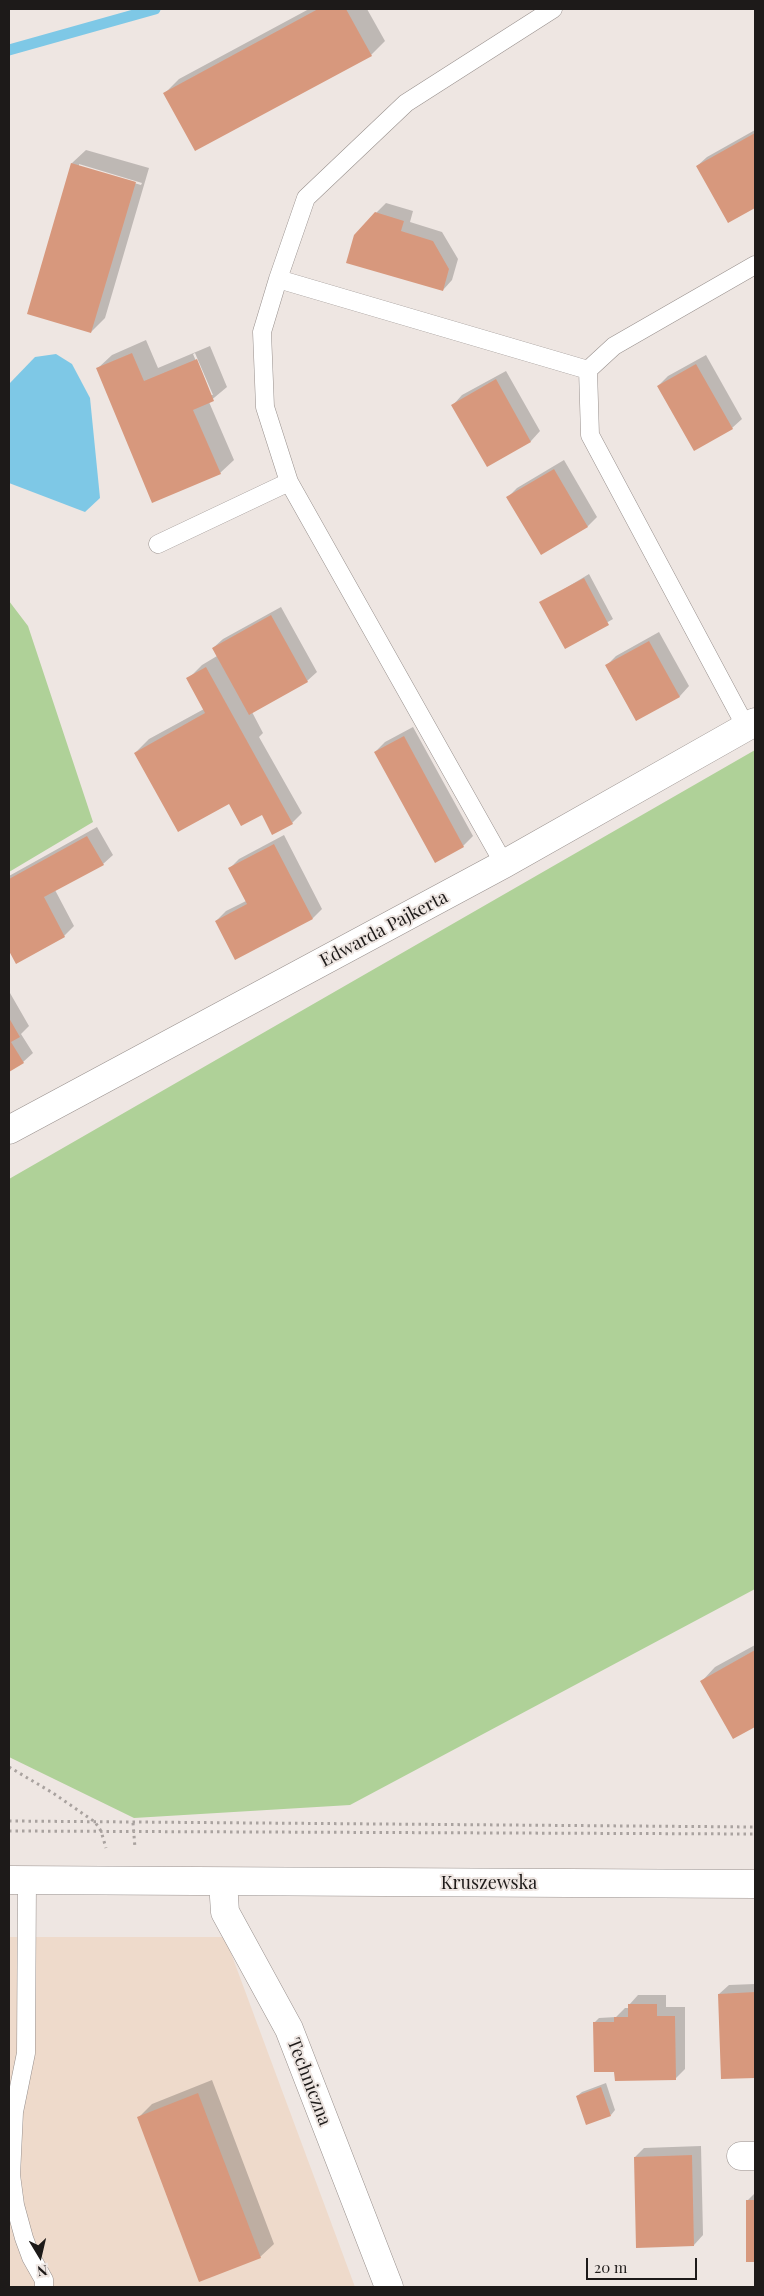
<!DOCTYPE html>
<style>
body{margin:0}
#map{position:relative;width:764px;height:2296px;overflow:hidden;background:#eee6e2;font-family:"Playfair Display",serif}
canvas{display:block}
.frame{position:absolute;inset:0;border:10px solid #1d1a19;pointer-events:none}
.north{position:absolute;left:15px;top:2231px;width:50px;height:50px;-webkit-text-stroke:4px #eee6e2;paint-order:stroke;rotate:171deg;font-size:14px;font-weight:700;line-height:20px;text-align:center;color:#1d1a19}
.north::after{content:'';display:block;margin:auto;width:18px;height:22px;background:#1d1a19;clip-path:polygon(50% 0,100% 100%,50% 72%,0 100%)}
.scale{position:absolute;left:586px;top:2258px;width:111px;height:22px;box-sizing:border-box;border:2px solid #1d1a19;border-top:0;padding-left:6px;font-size:15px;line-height:18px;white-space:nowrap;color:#1d1a19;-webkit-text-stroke:4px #eee6e2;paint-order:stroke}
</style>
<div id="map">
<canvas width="764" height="2296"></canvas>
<div class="frame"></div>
<div class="north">N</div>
<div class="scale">20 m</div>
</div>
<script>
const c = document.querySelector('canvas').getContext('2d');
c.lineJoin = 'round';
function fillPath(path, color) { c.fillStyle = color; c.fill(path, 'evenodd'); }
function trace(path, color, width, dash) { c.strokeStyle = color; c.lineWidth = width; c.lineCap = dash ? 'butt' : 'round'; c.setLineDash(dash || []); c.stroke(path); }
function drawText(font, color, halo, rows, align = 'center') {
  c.font = font + ' "Playfair Display",serif'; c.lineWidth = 4; c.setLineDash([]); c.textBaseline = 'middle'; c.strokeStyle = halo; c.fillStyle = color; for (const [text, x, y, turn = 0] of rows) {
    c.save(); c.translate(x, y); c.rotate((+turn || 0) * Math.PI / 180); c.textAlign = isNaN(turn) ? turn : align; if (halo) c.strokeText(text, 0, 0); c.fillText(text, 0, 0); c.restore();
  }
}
const industrial = new Path2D(`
 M9,1937H225L355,2287H9Z`);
const green = new Path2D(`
 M9,601L28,626L93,822L9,872Z
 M755,750V1589L350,1805L134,1818L9,1757V1179Z`);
const water = new Path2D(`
 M56,354L72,364L90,398L100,498L85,512L9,483V384L35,357Z`);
const shadow = new Path2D(`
 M309,9H367L385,41L371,55L165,93L179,79Z
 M755,130V207L728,222L697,166L707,157Z
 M86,150L149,168L105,318L91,332L72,163ZM79,164L142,183L141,185L79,167Z
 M386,203L413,211L410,222L442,232L458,259L452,280L443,290L376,213Z
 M146,340L158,368L210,346L227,387L209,402L234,460L220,473L98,368L112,355ZM195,353L213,395H210L193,354Z
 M706,355L742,419L732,428L658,386L668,376Z
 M506,371L540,431L531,441L487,465L453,405L462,395Z
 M564,460L597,517L588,526L541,553L508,497L517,488Z
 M589,574L613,619L565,647L541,603Z
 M281,607L317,672L307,681L252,712L263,733L259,737L302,813L292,823L229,802L135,753L149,739L204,709L188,679L202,665L217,656L213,648L223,639Z
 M659,632L689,686L680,696L636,720L606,666L616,656Z
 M413,727L473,836L463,846L435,861L375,752L385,742Z
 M97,827L113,855L103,864L55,890L74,926L64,936L16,962L9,948V876Z
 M284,835L322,909L313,918L216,921L226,911L246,901L230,868L239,859Z
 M10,993L29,1026L21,1034L33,1053L23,1062L9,1070Z
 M755,1645V1725L733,1737L702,1681L715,1667Z
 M755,1984V2076L723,2078L719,1994L729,1985Z
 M638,1995H666V2007H685V2069L675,2079L616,2069L595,2022L599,2018L616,2017L625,2008H629V2005Z
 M212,2080L274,2244L260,2257L138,2118L152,2104Z
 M606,2083L615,2110L611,2115L577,2096L582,2092Z
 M701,2146L703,2235L694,2245L635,2157L644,2148Z
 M755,2193V2261H747V2201Z`);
const stream = new Path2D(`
 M9,50L155,9`);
const building = new Path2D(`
 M318,9H346L372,56L195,151L163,93Z
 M755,133V208L728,223L696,166Z
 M71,163L136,182L91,333L27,314Z
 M375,212L404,221L401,231L433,241L449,269L443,291L346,263L354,235Z
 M132,353L144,381L197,359L214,401L193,410L221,474L152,503L96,368Z
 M696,364L733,429L694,451L657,386Z
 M496,379L531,442L487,467L451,405Z
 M554,469L588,527L541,555L506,497Z
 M584,578L609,625L565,649L539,602Z
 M271,615L308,682L249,715L212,648Z
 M649,641L680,697L636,721L605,665Z
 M206,667L293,824L272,835L262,815L241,826L229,804L178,832L134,753L205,713L186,678Z
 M404,736L464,847L435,863L374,752Z
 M87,836L104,865L44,897L65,937L16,964L9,951V879Z
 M274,844L313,919L235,960L215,921L247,904L228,868Z
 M9,1018L20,1037L11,1042L24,1063L9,1072Z
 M755,1650V1727L733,1739L700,1681Z
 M755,1992V2078L721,2079L718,1994Z
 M628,2004H657V2016H675L676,2080L615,2081L614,2072H594L593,2022H614V2017H628Z
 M601,2087L611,2116L586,2125L576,2096Z
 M198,2093L261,2258L199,2282L137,2117Z
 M692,2155L694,2246L636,2248L634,2157Z
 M746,2200H755V2262H746Z`);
const path = new Path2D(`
 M9,1767L53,1793L95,1822L101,1831L106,1848
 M9,1821L755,1827
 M133,1823L135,1848
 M9,1831L755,1834`);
const service = new Path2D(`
 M278,279L306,198L406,103L553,9
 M158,544L289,482
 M746,727L590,435L588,370L614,346L755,265
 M504,864L289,482L265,407L262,332L278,279L588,370
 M27,1880L26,2053L14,2112L11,2175L15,2205L24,2238L31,2257L44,2280V2287`);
const minor = new Path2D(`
 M9,1130L504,864L755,722
 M223,1882L225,1912L289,2029L389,2287
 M741,2156H755`);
const tertiary = new Path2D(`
 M9,1880L755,1884`);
const streetNames = [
 ["Edwarda Pajkerta",384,929,-28],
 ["Kruszewska",489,1883],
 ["Techniczna",309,2082,69]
];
fillPath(industrial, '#eedacb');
fillPath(green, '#afd198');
fillPath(water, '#7ec8e6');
fillPath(shadow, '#0003');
trace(stream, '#7ec8e6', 11);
fillPath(building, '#d7987d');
trace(service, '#98908d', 19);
trace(minor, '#98908d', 29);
trace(tertiary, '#98908d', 29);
trace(path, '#a9a29f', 3, [2.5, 4]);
trace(service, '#fff', 18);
trace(minor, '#fff', 28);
trace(tertiary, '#fff', 28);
drawText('18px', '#1d1a19', '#eee6e2', streetNames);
</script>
